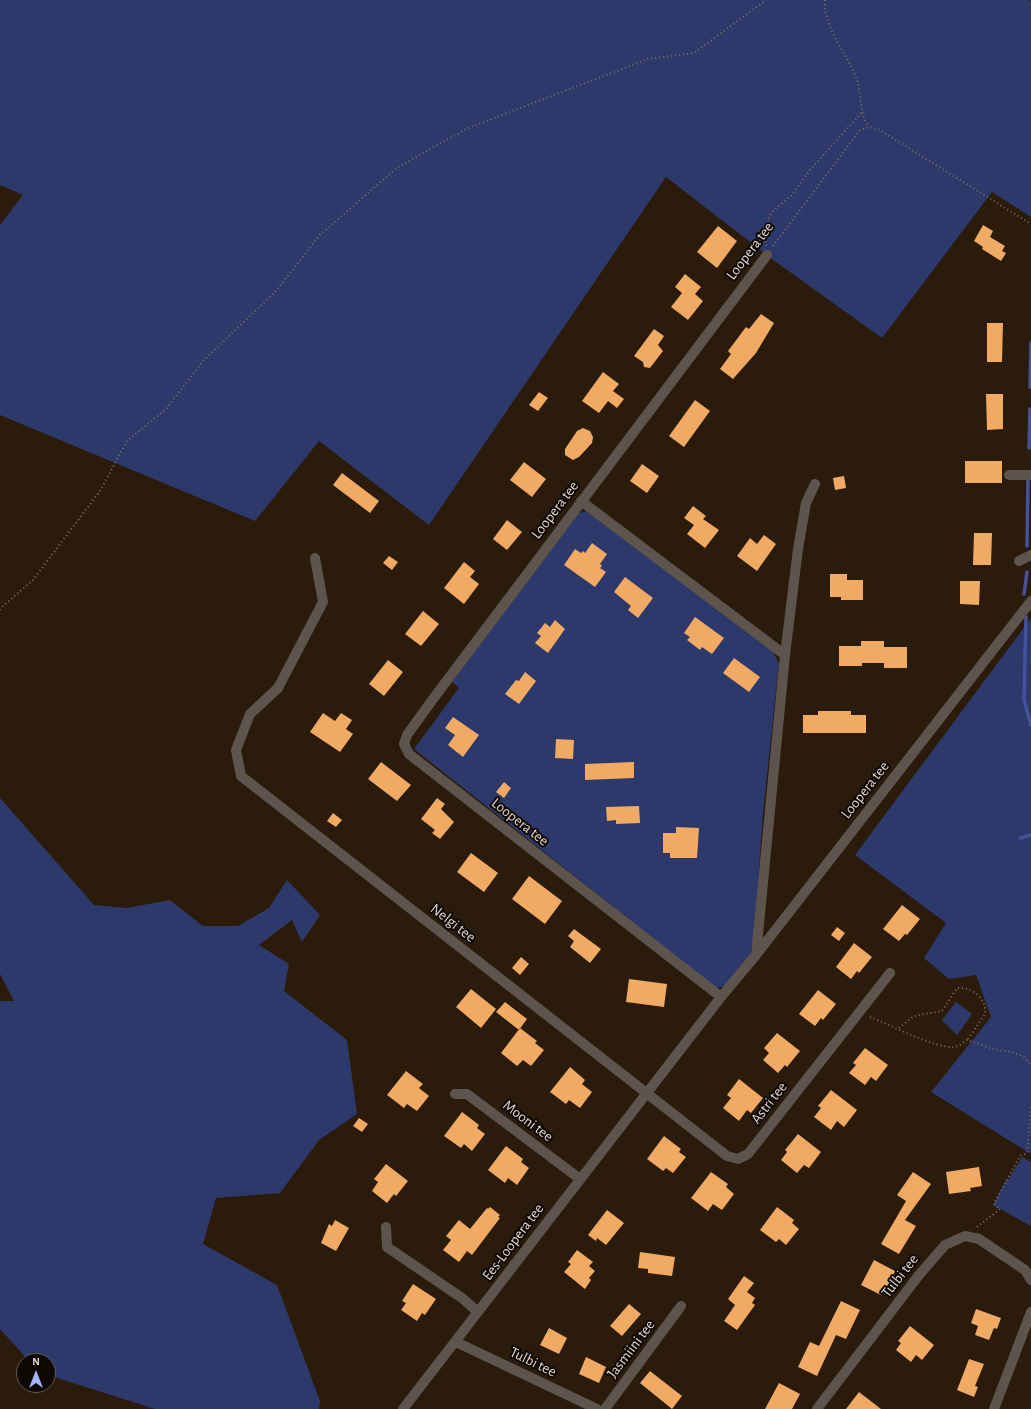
<!DOCTYPE html>
<style>
body{margin:0}
#map{position:relative;width:1031px;height:1409px;overflow:hidden;background:#2b1b0b;font-family:"Alegreya Sans",sans-serif}
canvas{display:block}
.north{position:absolute;left:16px;top:1353px;width:40px;height:40px;box-sizing:border-box;background:#0e0803;border:1px solid #625a53;border-radius:50%;rotate:0deg;font-size:11px;font-weight:700;line-height:16px;text-align:center;color:#e1d6cc}
.north::after{content:'';display:block;margin:auto;width:14px;height:18px;background:#9fb3fd;clip-path:polygon(50% 0,100% 100%,50% 72%,0 100%)}
</style>
<div id="map">
<canvas width="1031" height="1409"></canvas>
<div class="north">N</div>
</div>
<script>
const c = document.querySelector('canvas').getContext('2d');
c.lineJoin = 'round';
function fillPath(path, color) { c.fillStyle = color; c.fill(path, 'evenodd'); }
function trace(path, color, width, dash) { c.strokeStyle = color; c.lineWidth = width; c.lineCap = dash ? 'butt' : 'round'; c.setLineDash(dash || []); c.stroke(path); }
function drawText(font, color, halo, rows, align = 'center') {
  c.font = font + ' "Alegreya Sans",sans-serif'; c.lineWidth = 4; c.setLineDash([]); c.textBaseline = 'middle'; c.strokeStyle = halo; c.fillStyle = color; for (const [text, x, y, turn = 0] of rows) {
    c.save(); c.translate(x, y); c.rotate((+turn || 0) * Math.PI / 180); c.textAlign = isNaN(turn) ? turn : align; if (halo) c.strokeText(text, 0, 0); c.fillText(text, 0, 0); c.restore();
  }
}
const green = new Path2D(`
 M0,0H1029L1031,1V217L992,192L882,338L776,262L666,177L429,525L319,441L255,521L0,415V225L23,195L0,185Z
 M587,511L773,652L779,663L763,813L754,936L750,956L727,986L716,988L414,749L459,688L452,682L576,514Z
 M1031,618V1154L931,1092L991,1017L976,975L949,979L924,958L946,923L855,855Z
 M0,798L94,905L127,908L170,900L203,926H238L269,908L287,880L320,915L302,942L292,920L259,945L289,964L284,991L347,1040L357,1114L319,1140L280,1193L216,1198L203,1244L277,1285L320,1401L319,1409H155L48,1375V1361H29L0,1329V1001H14L0,974Z
 M956,1002L972,1014L957,1035L942,1020Z
 M1022,1157L1031,1162V1226L993,1205L1006,1180H1008Z`);
const stream = new Path2D(`
 M1030,387L1031,343
 M1029,448L1030,409
 M1027,546L1028,480
 M1024,594L1027,572
 M1026,617L1024,700L1031,725
 M1020,838L1031,835`);
const building = new Path2D(`
 M983,225L993,231L990,237L1005,246L1002,251L1006,253L1001,261L982,249L983,247L974,241Z
 M718,226L737,241L717,268L697,252Z
 M685,274L701,287L695,294L703,301L688,320L671,307L682,293L675,287Z
 M761,314L774,323L756,353L733,379L720,369L731,354L728,351L746,327L749,329Z
 M987,323H1003L1002,362H987Z
 M654,329L664,336L658,345L663,351L650,368L644,367L643,362L634,356Z
 M603,372L619,384L613,391L624,399L617,408L608,401L599,413L582,401Z
 M539,392L548,398L538,411L529,405Z
 M986,394H1003V429L987,430Z
 M695,400L710,411L684,447L669,436Z
 M583,428L590,431L593,437L592,443L579,457L573,460L565,455V449L577,431Z
 M965,461H1002V483H965Z
 M524,462L546,479L532,497L510,480Z
 M642,464L659,476L647,493L630,481Z
 M342,473L379,501L370,513L333,485Z
 M844,476L846,488L835,490L833,478Z
 M693,506L706,516L703,519L719,530L705,548L687,534L694,525L684,518Z
 M507,520L522,532L507,550L493,539Z
 M974,533H992L991,565H973Z
 M764,535L776,544L757,571L737,556L750,538L757,544Z
 M592,543L607,554L600,564L602,566L600,568L606,572L595,587L564,565L575,549L581,553L583,551L585,553Z
 M389,556L398,562L392,570L383,563Z
 M464,562L475,571L470,577L479,584L464,604L444,588Z
 M830,574H847V580H863V600H841V597H830Z
 M625,577L653,598L638,618L628,610L631,606L614,592Z
 M960,581H980L979,605L960,604Z
 M423,611L439,624L421,646L405,634Z
 M695,617L724,638L712,654L702,647L700,650L687,640L690,637L684,633Z
 M555,620L565,629L548,653L535,643L541,636L537,633L545,623L550,627Z
 M861,641H884V647H907V668H884V663H862V666H839V646H861Z
 M734,658L760,677L749,692L723,673Z
 M388,660L403,672L384,696L369,684Z
 M525,672L536,681L519,704L505,694L516,680L519,681Z
 M818,711H851V715H866V733H803V715H818Z
 M323,713L335,721L341,713L352,720L346,729L353,734L340,752L310,732Z
 M453,717L479,735L463,757L448,745L455,735L445,728Z
 M556,739L574,740L573,759L555,758Z
 M381,762L411,785L397,801L368,779Z
 M634,762V778L585,780V764Z
 M504,782L511,788L504,798L496,792Z
 M437,798L445,804L441,809L454,822L440,839L432,833L435,830L421,819Z
 M639,806L640,823L616,824V820L607,821L606,807Z
 M333,813L342,820L336,827L327,821Z
 M676,827L699,828L697,858H670V853H663V833H676Z
 M471,853L498,873L484,892L457,872Z
 M529,876L562,901L545,924L512,899Z
 M902,905L920,919L907,935L905,934L899,941L883,929Z
 M837,927L845,933L839,941L831,935Z
 M574,929L601,949L590,963L570,947L574,941L568,936Z
 M854,943L872,957L859,973L857,971L851,979L836,967Z
 M521,957L529,964L520,975L512,968Z
 M629,979L667,984L664,1007L626,1002Z
 M471,989L496,1009L481,1028L456,1007Z
 M818,990L836,1004L823,1020L821,1018L815,1026L799,1014Z
 M505,1002L527,1019L519,1030L496,1012Z
 M520,1028L537,1041L535,1043L544,1050L531,1066L523,1060L517,1066L501,1053Z
 M777,1033L800,1051L787,1067L785,1065L778,1073L763,1060L769,1053L764,1048Z
 M865,1048L888,1065L876,1081L871,1077L865,1085L849,1073L856,1065L853,1063Z
 M570,1067L585,1080L582,1084L592,1092L580,1108L569,1100L566,1104L550,1092Z
 M406,1071L423,1084L419,1088L429,1096L417,1111L407,1104L404,1108L387,1095Z
 M739,1079L763,1098L751,1113L747,1110L739,1121L723,1108L731,1098L727,1095Z
 M831,1090L857,1110L844,1127L837,1121L831,1130L814,1117L821,1108L818,1106Z
 M462,1112L479,1125L477,1128L485,1134L472,1151L464,1144L461,1148L444,1136Z
 M359,1118L368,1124L362,1132L353,1126Z
 M798,1134L821,1152L809,1168L804,1165L797,1173L781,1160L787,1152L785,1150Z
 M664,1136L681,1149L679,1152L686,1157L673,1173L666,1168L663,1171L647,1159Z
 M506,1146L523,1159L521,1162L529,1168L517,1185L508,1178L505,1183L488,1170Z
 M386,1164L408,1181L396,1196L394,1194L387,1203L372,1191L378,1182L374,1179Z
 M979,1167L982,1186L970,1188L971,1191L949,1194L946,1172Z
 M711,1172L728,1184L726,1187L734,1194L722,1210L713,1204L708,1211L691,1198Z
 M913,1172L931,1184L905,1220L916,1226L899,1254L881,1244L906,1201L897,1195Z
 M490,1207L500,1215L498,1217L500,1218L472,1255L467,1251L459,1262L443,1250L451,1240L446,1236L459,1220L470,1229L487,1208L488,1209Z
 M777,1207L794,1220L792,1223L799,1229L786,1245L779,1239L776,1242L760,1230Z
 M607,1210L624,1223L606,1245L597,1238L596,1241L588,1235Z
 M335,1220L349,1228L336,1251L321,1243L329,1224L332,1226Z
 M577,1250L593,1262L589,1266L595,1271L589,1278L591,1280L585,1289L564,1272L571,1264L568,1262Z
 M640,1252L675,1257L672,1276L648,1273V1269L638,1268Z
 M874,1260L895,1271L888,1287L885,1286L881,1295L861,1285Z
 M744,1276L754,1283L747,1292L755,1298L752,1303L755,1305L737,1330L724,1321L735,1305L728,1299Z
 M413,1284L436,1299L425,1315L422,1313L417,1321L401,1310L406,1303L402,1301Z
 M841,1301L860,1310L846,1339L836,1335L817,1376L798,1367L810,1342L819,1346Z
 M629,1304L641,1314L622,1336L610,1326Z
 M976,1309L1001,1318L997,1329L994,1328L989,1340L975,1335L978,1326L971,1323Z
 M910,1326L934,1345L922,1360L916,1355L911,1362L896,1350L901,1343L898,1341Z
 M549,1328L567,1338L559,1354L540,1345Z
 M586,1357L606,1367L599,1383L579,1374Z
 M969,1359L984,1364L975,1386L978,1387L974,1397L957,1390Z
 M650,1371L682,1396L672,1409L640,1383Z
 M779,1383L800,1394L792,1409H765Z
 M859,1392L881,1409H846Z`);
const path = new Path2D(`
 M825,0C822,26 849,56 857,80C862,95 859,114 869,127
 M766,246L765,236L769,217L774,210L791,196L810,170L863,111
 M773,246L860,130L869,127L878,129L1031,224
 M0,610L3,606L33,580L100,491L127,441L166,409L204,360L275,292L320,235L398,167L468,128L648,59L694,53L766,0
 M870,1017C889,1024 935,1049 954,1047C960,1046 963,1043 967,1040C974,1042 982,1045 989,1048C1004,1052 1023,1050 1031,1066
 M899,1028L914,1016L942,1011L957,988C972,987 987,998 985,1014L968,1039
 M977,1227L1000,1209L994,1204L1020,1156L1027,1153L1031,1107`);
const minor = new Path2D(`
 M1009,475H1031
 M581,501L785,655
 M315,558L323,602L278,688L250,714L236,750L241,776L727,1156L738,1159L748,1154L890,973
 M1019,561L1031,555
 M756,955L785,655L798,549L806,503L815,484
 M721,997L409,754L404,744L407,735L433,699L767,255
 M455,1094H467L580,1179
 M386,1227L387,1247L462,1298L478,1312
 M456,1342L597,1409
 M403,1409L721,997L756,955L1031,601
 M605,1409L681,1306
 M817,1409L919,1275L945,1245L965,1236L979,1239L1025,1270L1031,1280
 M994,1409L1031,1312`);
const streetNames = [
 ["Loopera tee",750,251,-53],
 ["Loopera tee",555,510,-53],
 ["Loopera tee",865,790,-52],
 ["Loopera tee",520,822,38],
 ["Nelgi tee",453,923,38],
 ["Astri tee",769,1103,-52],
 ["Mooni tee",528,1121,37],
 ["Ees-Loopera tee",513,1242,-53],
 ["Tulbi tee",900,1276,-52],
 ["Jasmiini tee",631,1349,-53],
 ["Tulbi tee",533,1362,26]
];
fillPath(green, '#2e396b');
trace(stream, '#43529c', 3.5);
fillPath(building, '#f0aa63');
trace(path, '#7e7063', 2, [1, 3]);
trace(minor, '#5d554d', 10);
drawText('15px', '#e1d6cc', '#0e0803', streetNames);
</script>
